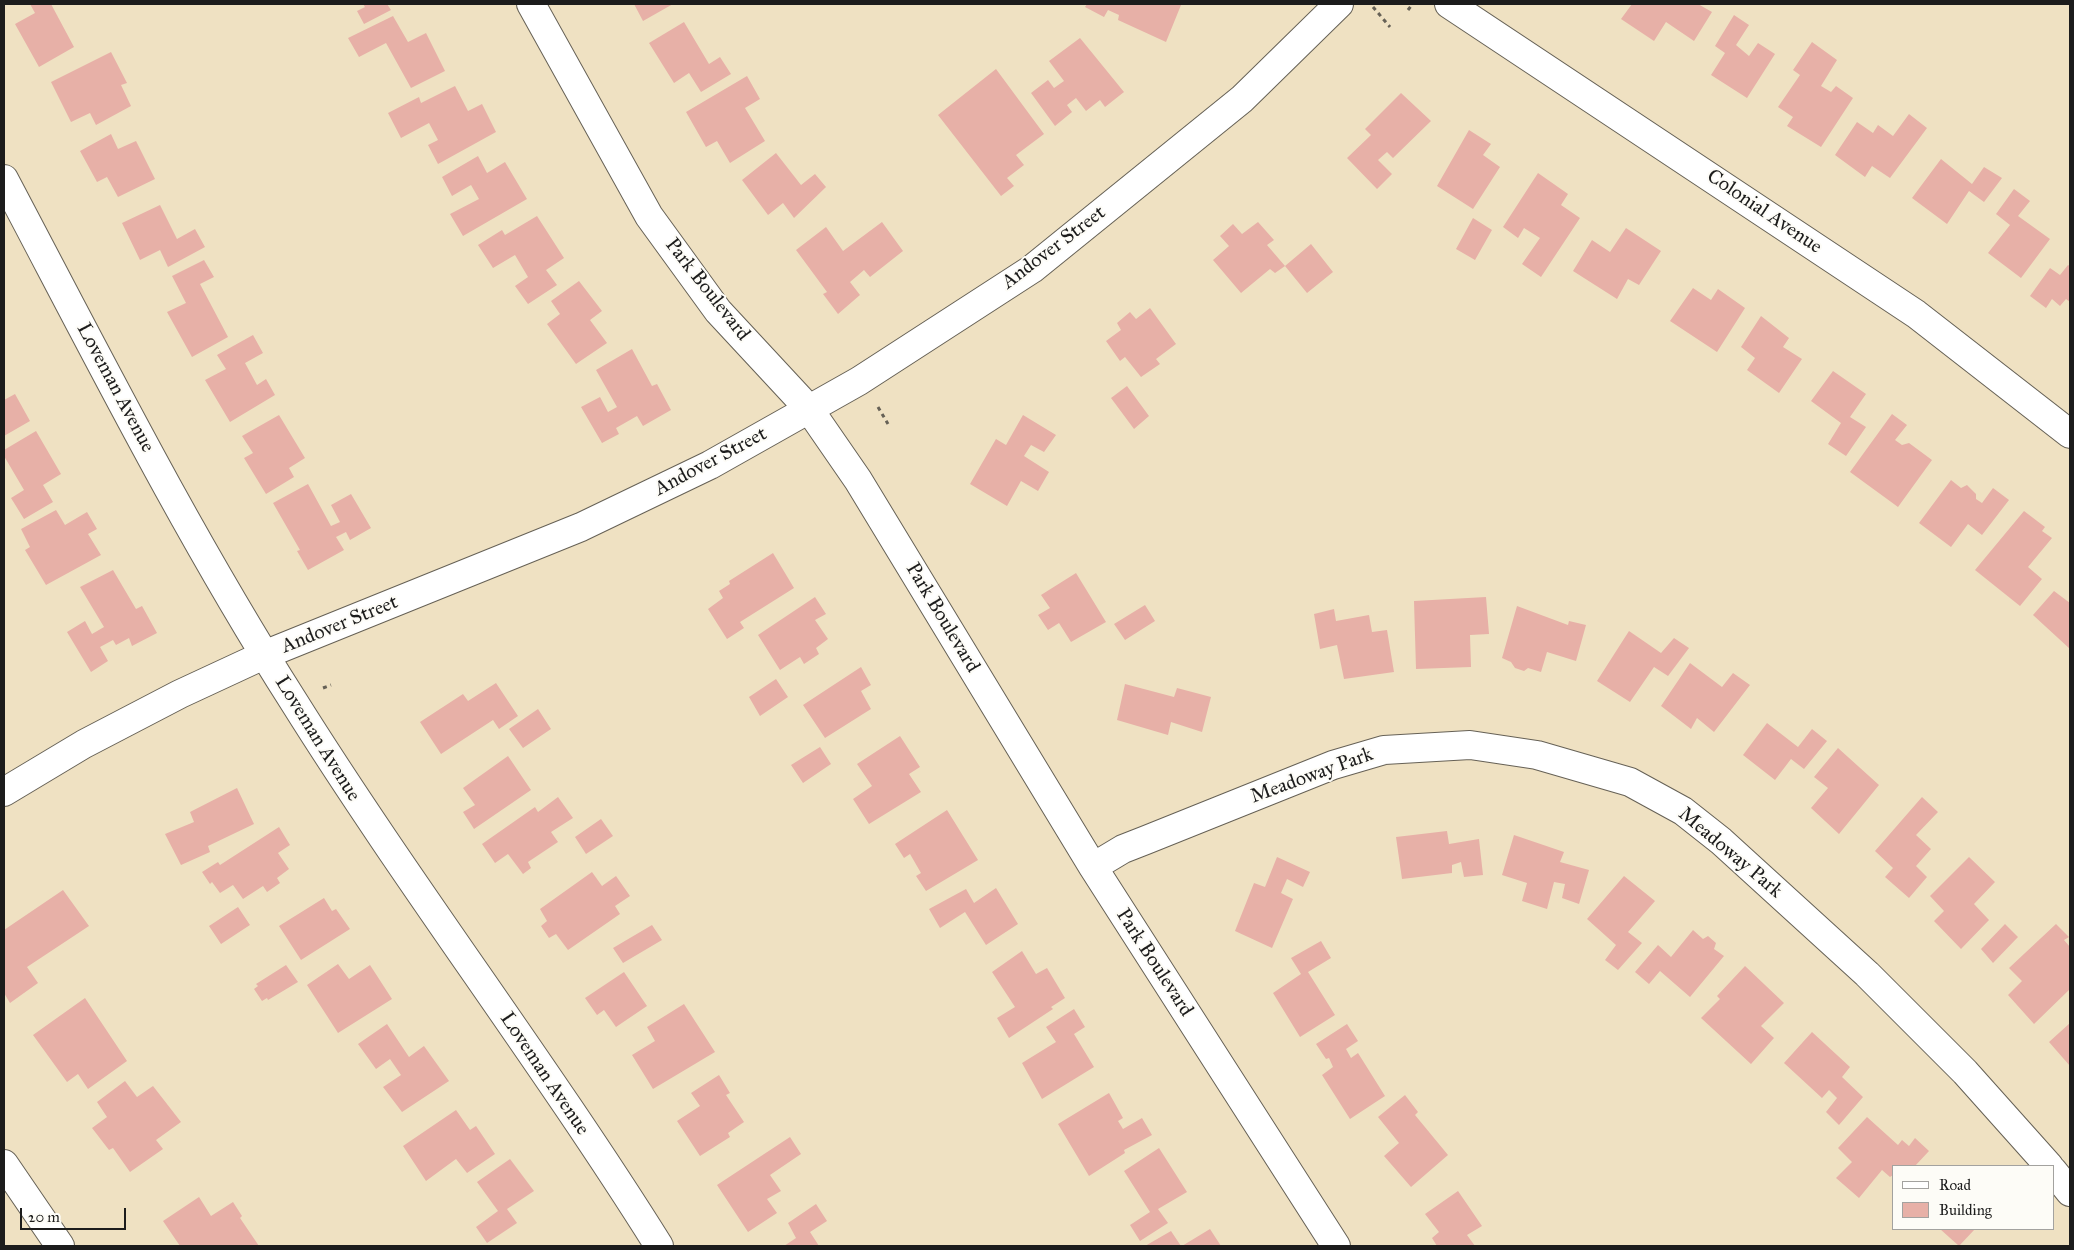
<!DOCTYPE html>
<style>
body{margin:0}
#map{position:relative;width:2074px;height:1250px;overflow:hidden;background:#efe1c2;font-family:"IM FELL Great Primer",serif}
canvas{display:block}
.frame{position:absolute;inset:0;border:5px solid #1c1c1c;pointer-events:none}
.legend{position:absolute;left:1892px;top:1165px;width:162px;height:65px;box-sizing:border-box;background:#fdfcf7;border:1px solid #a3a29f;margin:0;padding:6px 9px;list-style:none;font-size:15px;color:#1c1c1c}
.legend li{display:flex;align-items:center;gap:10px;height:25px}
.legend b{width:25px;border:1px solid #a3a29f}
.scale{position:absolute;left:20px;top:1208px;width:106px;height:22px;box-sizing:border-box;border:2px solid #1c1c1c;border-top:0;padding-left:6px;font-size:15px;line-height:18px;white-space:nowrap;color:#1c1c1c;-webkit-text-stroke:4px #fdfcf7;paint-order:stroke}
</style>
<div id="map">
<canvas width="2074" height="1250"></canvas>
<div class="frame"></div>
<ul class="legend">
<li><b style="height:6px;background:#fff"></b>Road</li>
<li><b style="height:14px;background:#e7b0a7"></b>Building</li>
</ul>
<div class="scale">20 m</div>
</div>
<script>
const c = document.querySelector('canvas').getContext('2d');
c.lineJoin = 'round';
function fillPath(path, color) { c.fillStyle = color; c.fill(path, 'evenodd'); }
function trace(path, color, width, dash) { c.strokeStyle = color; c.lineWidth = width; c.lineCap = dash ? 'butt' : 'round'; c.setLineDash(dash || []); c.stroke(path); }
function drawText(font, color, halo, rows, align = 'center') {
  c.font = font + ' "IM FELL Great Primer",serif'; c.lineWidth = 4; c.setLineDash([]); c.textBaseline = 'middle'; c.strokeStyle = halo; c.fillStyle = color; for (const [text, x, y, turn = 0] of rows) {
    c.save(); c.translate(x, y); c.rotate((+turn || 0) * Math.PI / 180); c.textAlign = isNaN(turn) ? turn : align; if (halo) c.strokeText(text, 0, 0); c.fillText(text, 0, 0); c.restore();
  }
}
const building = new Path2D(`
 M30,4H51L74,47L39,67L15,24L35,13Z
 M363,4H387L391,10L364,24L357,11L365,7Z
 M634,4H673L643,21Z
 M1087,4H1177L1181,5L1166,42L1118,20L1119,15L1108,10L1104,17L1085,7Z
 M1632,4H1698L1712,12L1694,41L1666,22L1654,41L1621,19Z
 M1734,15L1749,25L1736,45L1749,56L1758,43L1775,54L1747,98L1711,75L1725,53L1715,46Z
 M393,16L408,42L426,33L445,71L411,88L386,43L359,57L348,38Z
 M684,22L709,64L720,57L731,74L701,92L689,73L674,83L649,43Z
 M1080,38L1124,92L1105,107L1100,100L1086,111L1076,98L1067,105L1072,112L1055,126L1031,93L1048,80L1054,88L1064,81L1049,61Z
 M1812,42L1837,60L1821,86L1831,92L1836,86L1853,98L1821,147L1787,126L1793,117L1778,107L1800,75L1793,70Z
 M111,52L127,83L121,85L131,106L96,125L90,113L71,122L51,82Z
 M996,69L1044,134L1016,155L1024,165L1007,178L1014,186L1001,196L938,115Z
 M747,76L760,99L745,108L765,141L730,163L717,141L706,147L686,112Z
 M455,86L468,111L482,104L496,132L438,164L428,145L438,140L429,123L401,138L388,113L419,97L421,103Z
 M1401,93L1431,121L1393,158L1387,152L1378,160L1392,174L1377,189L1347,158L1371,135L1365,129Z
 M1909,114L1927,128L1890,178L1872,166L1865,177L1835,155L1857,122L1873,133L1878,125L1893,136Z
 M1469,130L1491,144L1483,155L1500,167L1473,209L1437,186Z
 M111,134L118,149L136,141L155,179L118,197L107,177L97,182L80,151Z
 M776,153L801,185L815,174L826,187L794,218L783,203L768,215L742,180Z
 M478,156L487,173L505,162L527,199L463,236L450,214L479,199L471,185L452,196L442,177Z
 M1941,159L1972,184L1984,167L2002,178L1984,202L1969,191L1947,224L1912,198Z
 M1538,173L1568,194L1561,205L1580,218L1541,277L1522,264L1540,238L1524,228L1518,238L1503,227Z
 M2014,189L2030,201L2018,216L2050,239L2021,278L1988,253L2010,225L1996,214Z
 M160,205L177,239L195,229L205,247L168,267L160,250L140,260L122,223Z
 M537,216L564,258L546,270L557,285L528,304L515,286L528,277L515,255L493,268L478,245L502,230L505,235Z
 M1473,218L1492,230L1475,260L1456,249Z
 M882,222L903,251L870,277L864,270L850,282L860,295L838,314L823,294L827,292L796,250L826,227L843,251Z
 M1258,222L1274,240L1267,245L1285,266L1275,273L1270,269L1241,293L1213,260L1229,246L1220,236L1233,224L1242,234Z
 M1626,228L1661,251L1639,285L1628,279L1617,299L1573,271L1592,240L1610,252Z
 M1311,244L1333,272L1307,293L1285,266Z
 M204,260L214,277L200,284L228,337L192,357L167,312L186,303L172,276Z
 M2068,265L2070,266V302L2066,299L2060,306L2052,299L2046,308L2030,296L2050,268L2060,275Z
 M579,281L602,311L590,320L607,343L576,364L547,324L560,314L551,301Z
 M1693,288L1711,300L1718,289L1745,308L1717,352L1670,321Z
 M1150,308L1176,344L1156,359L1160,364L1141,377L1125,357L1120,361L1106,341L1121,330L1117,323L1130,312L1136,319Z
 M1761,316L1789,338L1783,347L1802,359L1779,393L1747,370L1755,358L1741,347Z
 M253,335L263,353L245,363L257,385L266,379L275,395L230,422L205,380L226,369L217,355Z
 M632,349L652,386L657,384L671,410L643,426L637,416L616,428L619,434L602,443L581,407L600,397L608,412L617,407L596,370Z
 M1833,371L1866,394L1850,417L1866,427L1846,456L1828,444L1841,423L1811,401Z
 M1127,386L1149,416L1134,429L1111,398Z
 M15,394L30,421L4,436V400Z
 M1892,414L1907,425L1895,440L1902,445L1909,443L1932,460L1898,507L1850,472Z
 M279,415L305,458L289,468L294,477L266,494L244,458L253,453L242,436Z
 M1023,415L1056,435L1044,452L1031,445L1024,456L1049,472L1038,491L1021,481L1007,506L970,484L996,439L1006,445Z
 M36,431L61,474L43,485L53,502L24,519L11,498L24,490L4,456V450Z
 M1951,480L1961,488L1967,485L1976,494V499L1982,503L1993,488L2009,500L1982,535L1968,524L1951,547L1919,523Z
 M308,484L331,526L340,522L331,505L351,494L371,528L350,540L346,532L336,537L344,550L308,570L297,551L300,550L273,503Z
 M56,510L65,525L87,512L97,529L88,534L101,555L46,585L25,550L30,547L21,529Z
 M2024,511L2045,527L2042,531L2052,538L2028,567L2042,579L2020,606L1975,570Z
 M773,553L794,588L740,622L744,628L727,639L708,609L723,598L719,591L730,584L729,581Z
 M113,570L136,609L142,606L157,633L132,646L129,638L116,645L113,640L100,647L108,661L91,672L67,632L85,621L92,634L104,627L80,587Z
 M1076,573L1106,622L1071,642L1059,623L1048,630L1038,615L1050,608L1041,595Z
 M2054,591L2070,603V649L2033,615Z
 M815,597L826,614L815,620L828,639L816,648L819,654L804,664L800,657L780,670L758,635Z
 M1486,597L1489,634L1470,635L1471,667L1416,669L1414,601Z
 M1145,605L1155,621L1125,640L1114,624Z
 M1517,606L1568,625L1569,621L1586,625L1576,661L1547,652L1541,672L1528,668L1524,671L1515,668L1511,662L1502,658Z
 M1334,609L1336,621L1369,615L1372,632L1387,630L1394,672L1344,679L1337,645L1320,649L1314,614Z
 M1629,631L1661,653L1674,638L1689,648L1668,676L1654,667L1630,702L1597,681Z
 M1690,663L1722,687L1733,673L1750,685L1714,732L1697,718L1691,729L1661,706Z
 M861,667L871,685L861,691L871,709L825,738L803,705Z
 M776,679L788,697L760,716L749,697Z
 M496,683L518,716L499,729L493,720L441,754L420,722L463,694L468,701Z
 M1125,684L1174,697L1177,688L1211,697L1202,732L1171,722L1168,735L1117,720Z
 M538,709L551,729L523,748L509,729Z
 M1767,723L1798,747L1812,729L1827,741L1804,769L1791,759L1775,780L1743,755Z
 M900,736L920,767L909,774L921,792L869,824L853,799L872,786L857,764Z
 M820,747L831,764L803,783L791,765Z
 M1838,748L1879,785L1839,834L1811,808L1828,788L1814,777Z
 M508,756L531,790L474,829L463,812L475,805L463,788Z
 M237,788L254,824L208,846L210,852L181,865L165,834L194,822L190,812Z
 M558,797L573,818L551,832L558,842L528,862L531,868L523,874L508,854L495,863L482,844L535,807L538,812Z
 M1922,797L1938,812L1916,835L1931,849L1916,866L1927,877L1909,898L1885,877L1893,868L1875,851Z
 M947,810L978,860L926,891L916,876L921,873L910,854L904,858L895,844Z
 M601,819L613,836L586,854L575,837Z
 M279,827L290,845L278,853L289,869L277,878L280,883L267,892L263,886L243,899L233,885L220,893L212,882L210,884L202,872L218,862L220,865Z
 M1447,831L1449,844L1479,839L1483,875L1464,877L1461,862L1452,865V873L1402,879L1396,837Z
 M1514,835L1564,852L1560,862L1589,870L1579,904L1562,898L1565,884L1554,882L1547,909L1522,901L1527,883L1502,875Z
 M1277,857L1310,872L1303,887L1287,879L1281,893L1293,899L1272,948L1235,931L1254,883L1265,887Z
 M1969,857L1995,882L1974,904L1989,920L1961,949L1934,921L1944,911L1930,896Z
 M592,872L602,886L616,876L630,896L615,906L620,914L568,950L556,934L549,938L541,926L547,921L540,909Z
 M1624,876L1655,901L1628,932L1642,943L1618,970L1605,960L1616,945L1587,919Z
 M996,888L1018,924L986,945L965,912L940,928L929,909L966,889L974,903Z
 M63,890L89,926L27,967L38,983L10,1003L4,993V930Z
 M324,898L332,911L336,909L350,929L301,960L279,926Z
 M238,907L250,925L221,944L209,926Z
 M2005,924L2018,937L1993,963L1981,949Z
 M2056,924L2069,937L2064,940L2070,947V989L2034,1024L2008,995L2022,981L2009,968Z
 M652,925L662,940L623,963L613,948Z
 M1693,930L1703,939L1708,936L1716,943L1714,949L1724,956L1690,997L1660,971L1649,984L1635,972L1658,945L1671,957Z
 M1321,941L1331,958L1308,972L1335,1015L1300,1037L1273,993L1301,974L1291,958Z
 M1022,951L1036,974L1047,968L1065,998L1051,1007L1053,1009L1009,1038L997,1018L1015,1007L992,972Z
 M338,964L349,979L370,965L392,999L338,1033L307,985Z
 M286,965L298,982L268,1000L267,998L262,1001L254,989L258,986L256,984Z
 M1745,966L1784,1003L1761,1026L1774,1038L1751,1064L1701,1018L1720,999L1717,996Z
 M624,972L647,1006L616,1027L604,1010L597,1015L585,998Z
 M85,998L127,1061L88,1089L78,1074L67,1082L33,1035Z
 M684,1004L715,1052L653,1089L632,1055L655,1041L647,1027Z
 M1074,1009L1085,1027L1074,1034L1094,1067L1042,1099L1022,1063L1056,1042L1046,1027Z
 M2070,1023V1066L2049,1042Z
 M387,1024L409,1057L424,1046L449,1081L402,1112L383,1087L401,1075L390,1059L376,1069L358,1044Z
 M1347,1024L1358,1041L1346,1049L1351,1058L1358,1053L1385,1096L1350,1119L1322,1075L1333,1067L1329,1058L1326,1059L1316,1044Z
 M1812,1032L1850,1067L1842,1077L1863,1097L1839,1125L1826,1112L1837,1098L1829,1090L1822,1098L1784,1063Z
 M719,1075L730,1093L726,1095L744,1122L728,1133L730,1137L700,1156L677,1121L700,1106L691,1093Z
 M125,1081L137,1097L153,1086L181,1122L156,1140L163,1149L130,1172L113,1148L109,1150L92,1128L107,1117L97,1102Z
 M1109,1093L1123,1118L1118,1121L1123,1129L1142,1118L1152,1135L1124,1150L1125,1153L1089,1176L1058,1124Z
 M1405,1095L1418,1112L1415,1115L1448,1155L1411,1187L1384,1156L1399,1143L1378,1117Z
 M456,1110L470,1130L476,1126L495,1154L467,1173L456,1159L426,1181L403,1146Z
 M1867,1117L1898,1145L1902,1140L1909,1146L1915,1138L1929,1151L1915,1166H1893V1175L1890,1177L1882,1170L1859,1198L1836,1178L1852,1162L1838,1148Z
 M790,1137L801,1154L770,1175L781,1191L767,1199L777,1213L748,1232L717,1185Z
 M1159,1148L1187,1192L1158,1209L1168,1223L1140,1241L1130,1225L1150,1212L1124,1171Z
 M510,1159L534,1191L507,1209L517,1223L487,1243L476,1227L498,1211L477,1182Z
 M1458,1191L1482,1226L1467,1235L1475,1246H1437L1432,1238L1439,1232L1425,1214Z
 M199,1197L211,1216L233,1202L242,1216L240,1218L259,1246H180L163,1221Z
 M816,1204L827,1221L810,1232L819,1246H784L796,1238L788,1223Z
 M1210,1229L1221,1246H1182Z
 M1940,1229H1975L1959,1246Z
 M1171,1231L1181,1246H1145Z`);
const path = new Path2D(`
 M1373,7L1390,27
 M1408,10L1411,6
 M878,407L888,424
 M323,688L331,685`);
const street = new Path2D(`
 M531,4L649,216L718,311L809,409L858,480L1093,867L1336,1246
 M1449,4L1916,314L2070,434
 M4,179C97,355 187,534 294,702C410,887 543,1061 659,1246
 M4,792L84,744L180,694L264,655L581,527L710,465L859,381L1032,269L1242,99L1339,4
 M1093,867L1123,849L1146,840L1333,765L1384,750L1470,745L1537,755L1630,782L1683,811L1721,841L1867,974L1965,1072L2049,1166
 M4,1164L60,1246
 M2053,1171L2070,1192`);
const streetNames = [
 ["Colonial Avenue",1764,212,34],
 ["Andover Street",1054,248,-37],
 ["Park Boulevard",707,290,52],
 ["Loveman Avenue",115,388,62],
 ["Andover Street",711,462,-28],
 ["Park Boulevard",942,618,59],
 ["Andover Street",340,625,-22],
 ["Loveman Avenue",317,739,58],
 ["Meadoway Park",1312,776,-20],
 ["Meadoway Park",1730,853,40],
 ["Park Boulevard",1154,963,57],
 ["Loveman Avenue",544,1074,56]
];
fillPath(building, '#e7b0a7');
trace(street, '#666156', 30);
trace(path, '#666156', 3, [4, 4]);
trace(street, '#fff', 28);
drawText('20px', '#1c1c1c', '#fdfcf7', streetNames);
</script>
